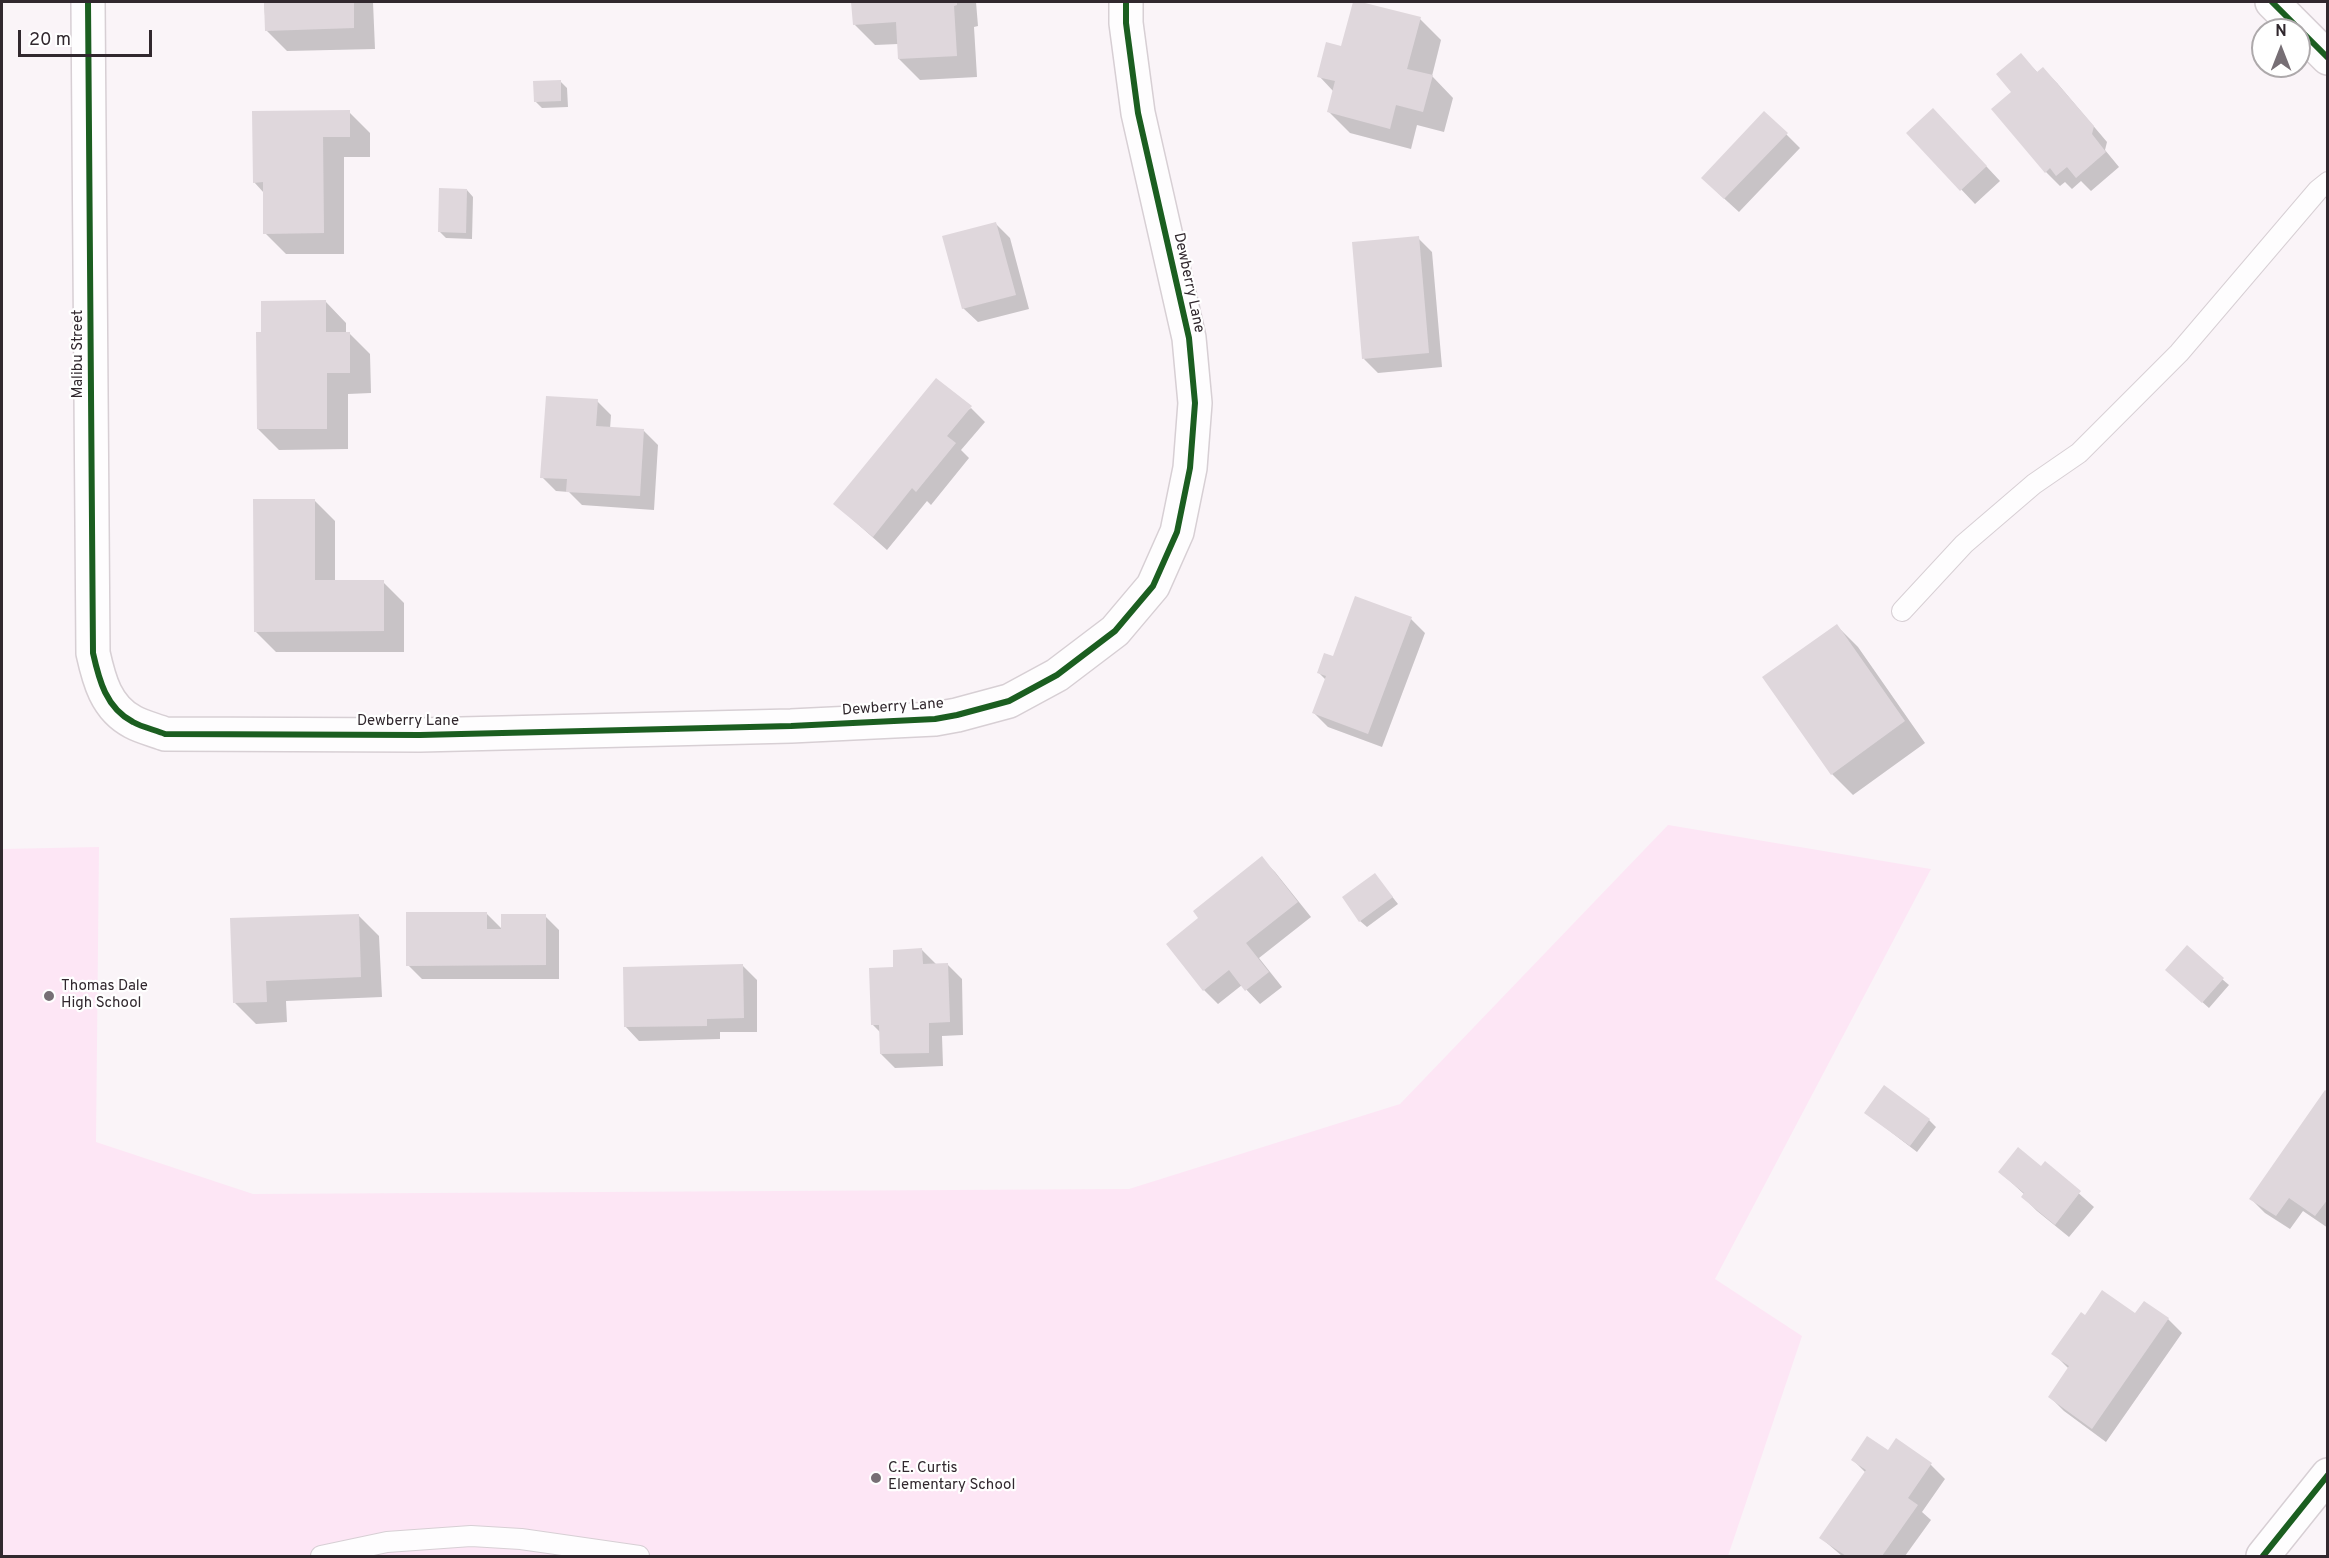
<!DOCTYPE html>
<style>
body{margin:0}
#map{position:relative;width:2329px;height:1558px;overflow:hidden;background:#faf4f8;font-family:Overpass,sans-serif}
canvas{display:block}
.frame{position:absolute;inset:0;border:3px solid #31282e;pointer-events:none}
.north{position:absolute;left:2251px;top:18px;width:60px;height:60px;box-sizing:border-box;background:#fff;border:2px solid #ada9ab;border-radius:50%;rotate:0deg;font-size:16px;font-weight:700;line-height:24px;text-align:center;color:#31282e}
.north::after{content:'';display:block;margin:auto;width:21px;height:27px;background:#776f75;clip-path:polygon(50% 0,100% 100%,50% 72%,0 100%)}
.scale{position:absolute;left:18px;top:30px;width:134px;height:27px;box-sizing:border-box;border:3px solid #31282e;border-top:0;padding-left:8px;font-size:18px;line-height:21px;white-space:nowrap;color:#31282e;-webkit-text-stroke:4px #fff;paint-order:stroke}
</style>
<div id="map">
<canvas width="2329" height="1558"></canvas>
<div class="frame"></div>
<div class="north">N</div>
<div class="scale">20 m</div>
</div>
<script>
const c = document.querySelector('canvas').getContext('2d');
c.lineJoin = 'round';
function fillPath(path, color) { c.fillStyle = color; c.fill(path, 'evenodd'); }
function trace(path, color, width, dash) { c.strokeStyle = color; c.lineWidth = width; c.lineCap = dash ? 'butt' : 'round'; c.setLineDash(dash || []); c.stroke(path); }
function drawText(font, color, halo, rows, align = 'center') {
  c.font = font + ' Overpass,sans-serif'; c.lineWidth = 4.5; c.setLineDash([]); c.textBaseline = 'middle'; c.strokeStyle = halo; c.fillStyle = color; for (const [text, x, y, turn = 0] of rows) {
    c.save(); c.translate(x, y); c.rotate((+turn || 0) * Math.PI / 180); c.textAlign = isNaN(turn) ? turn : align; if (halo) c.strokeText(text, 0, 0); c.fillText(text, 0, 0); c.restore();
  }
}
const green = new Path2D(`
 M1668,825L1931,869L1715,1279L1802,1336L1728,1556H2V849L99,847L96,1142L253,1194L1129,1189L1400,1104Z`);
const shadow = new Path2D(`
 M264,2H373L375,49L287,51L266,30Z
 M853,2H976L978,26L974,27L977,77L920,80L899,59L898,44L875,45L854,24Z
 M1355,2L1420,19L1441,40L1432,76L1453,98L1444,132L1417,125L1411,149L1350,133L1329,112L1334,92L1319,76L1342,48Z
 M2021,55L2038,73L2043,69L2057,83L2107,142L2105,150L2119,167L2091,191L2081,181L2072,189L2065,182L2060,186L2046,172L2013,92Z
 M560,81L567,88L568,107L542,108L535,101Z
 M349,112L370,133V157H344V254H286L265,233L264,193L254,182Z
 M1947,124L2000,181L1975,204L1908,133Z
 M1786,134L1800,148L1739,212L1717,192Z
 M467,190L473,197L472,239L446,238L439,231Z
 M996,224L1010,238L1029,309L978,322L963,308Z
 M1418,238L1432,252L1442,367L1378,373L1364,359Z
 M326,302L346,323V333H349L370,354L371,393L348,394V449L279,450L258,429L263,333Z
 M597,401L611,415L610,429L644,431L658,445L654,510L582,505L569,492L556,491L542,477Z
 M971,408L985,422L961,450L969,458L931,505L927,501L887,550L835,504Z
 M314,500L335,521V582H383L404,603V652H276L255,631Z
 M1411,619L1425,633L1382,747L1328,727L1314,713L1326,680L1319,673L1334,658Z
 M1837,626L1858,647L1925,743L1853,795L1832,774Z
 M1261,858L1275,872L1311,917L1259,958L1282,987L1260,1004L1242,985L1218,1004L1204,990L1168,944L1200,918Z
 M1375,875L1398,904L1367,927L1360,921Z
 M487,914L503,930L545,916L559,930V979H422L408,965Z
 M358,915L379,936L382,997L286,1001L287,1022L256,1024L235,1003Z
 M922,950L936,964H947L962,979L963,1035L942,1036L943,1066L895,1068L881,1054V1033L872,1024L895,969Z
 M743,966L757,980V1032H720V1039L639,1041L625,1026Z
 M2174,977L2222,979L2229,985L2209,1008Z
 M2328,1094V1228L2303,1211L2290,1229L2265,1213L2251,1199Z
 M1866,1113L1929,1120L1936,1127L1917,1152Z
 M2045,1163L2094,1207L2069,1237L2037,1211L2023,1197L2025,1195L2000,1172L2041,1168Z
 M2144,1303L2168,1319L2182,1333L2106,1442L2064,1411L2050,1397L2069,1369L2053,1353L2135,1315Z
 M1896,1440L1931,1465L1945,1479L1922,1512L1931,1520L1905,1556H1842L1821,1538L1866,1473L1853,1460L1888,1452Z`);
const building = new Path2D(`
 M264,2H354V28L265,31Z
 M851,2H957V5L954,6L957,56L898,59L896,22L853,25Z
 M1353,2H1361L1421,17L1407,69L1433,75L1423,112L1396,105L1390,129L1327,112L1335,81L1317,77L1326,42L1341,46Z
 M2021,53L2037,72L2043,67L2094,126L2092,134L2106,152L2076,178L2067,167L2056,176L2050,168L2045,173L1991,109L2011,92L1996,74Z
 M561,80V101L534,102L533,81Z
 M1933,108L1987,166L1960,191L1906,133Z
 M350,110V137H323L324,233L263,234V182L253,183L252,111Z
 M1764,111L1788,133L1724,199L1701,178Z
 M439,188L467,189L466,233L438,232Z
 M996,222L1016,295L962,309L942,236Z
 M1419,236L1429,353L1362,359L1352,242Z
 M326,300V332H350V373H327V429H257L256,332H261V301Z
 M936,378L972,406L947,436L956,443L916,492L912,488L873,537L833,504Z
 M546,396L598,399L596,426L644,429L640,496L566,492L567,479L540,478Z
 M253,499H315V580H384V631L254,632Z
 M1355,596L1412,617L1368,734L1312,713L1326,676L1317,673L1324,653L1333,656Z
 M1837,624L1905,721L1831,775L1762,677Z
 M1262,856L1298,902L1246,943L1269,972L1245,991L1229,970L1203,991L1166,944L1198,918L1193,911Z
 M1375,873L1393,897L1359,922L1342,897Z
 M406,912H487V929H501V914H546V965L406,966Z
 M359,914L361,977L266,981L267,1002L233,1003L230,918Z
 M2187,945L2224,978L2202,1003L2165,970Z
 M922,948L923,964L948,963L950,1022L929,1023V1053L880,1054L879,1025H871L869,968L893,967V950Z
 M743,964L744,1018L707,1019V1026L624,1027L623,967Z
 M1884,1085L1930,1119L1910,1146L1864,1113Z
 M2325,1090L2328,1092V1199L2315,1216L2289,1198L2276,1216L2249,1199Z
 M2018,1147L2041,1166L2045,1161L2081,1191L2055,1225L2021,1197L2024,1193L1998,1172Z
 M2102,1290L2135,1313L2144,1301L2169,1318L2092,1429L2048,1397L2069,1366L2051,1354L2081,1312L2085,1315Z
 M1867,1436L1888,1450L1896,1438L1932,1463L1908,1498L1918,1505L1882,1556H1846L1819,1538L1866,1470L1851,1460Z`);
const service = new Path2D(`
 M1902,611L1964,544L2034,484L2079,453L2179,353L2318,190L2328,182
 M321,1556L387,1542L471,1536L521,1539L639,1556`);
const minor = new Path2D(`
 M88,2L93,653C99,680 106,708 133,722C142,727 155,730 165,734L420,735L791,726L935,719L957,715L1009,701L1057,675L1115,631L1153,586L1177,532L1190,468L1195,403L1189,338L1138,113L1126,23V2
 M2272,2L2328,58
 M2263,1556L2328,1475`);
const cycleway = new Path2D(`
 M88,2L93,653C99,680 106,708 133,722C142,727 155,730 165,734L420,735L791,726L935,719L957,715L1009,701L1057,675L1115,631L1153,586L1177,532L1190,468L1195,403L1189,338L1138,113L1126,23V2
 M2272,2L2328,58
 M2263,1556L2328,1475`);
const markers = [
 [49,996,6,"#776f75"],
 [876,1478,6,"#776f75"]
];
const streetNames = [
 ["Dewberry Lane",1188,283,78],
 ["Malibu Street",79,354,-90],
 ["Dewberry Lane",893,708,-4],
 ["Dewberry Lane",408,722]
];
const poiNames = [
 ["Thomas Dale",61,987],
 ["High School",61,1004],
 ["C.E. Curtis",888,1469],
 ["Elementary School",888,1486]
];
fillPath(green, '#fde6f5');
fillPath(shadow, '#0003');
fillPath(building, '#dfd7dc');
trace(service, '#d7cfd4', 22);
trace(minor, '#d7cfd4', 36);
trace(service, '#fefdfe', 20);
trace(minor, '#fefdfe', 33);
trace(cycleway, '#1b5e20', 6);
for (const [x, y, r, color] of markers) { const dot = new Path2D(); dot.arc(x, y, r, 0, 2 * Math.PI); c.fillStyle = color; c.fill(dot); trace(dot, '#fff', 2); }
drawText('15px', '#31282e', '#fff', streetNames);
drawText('15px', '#31282e', '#fff', poiNames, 'left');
</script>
